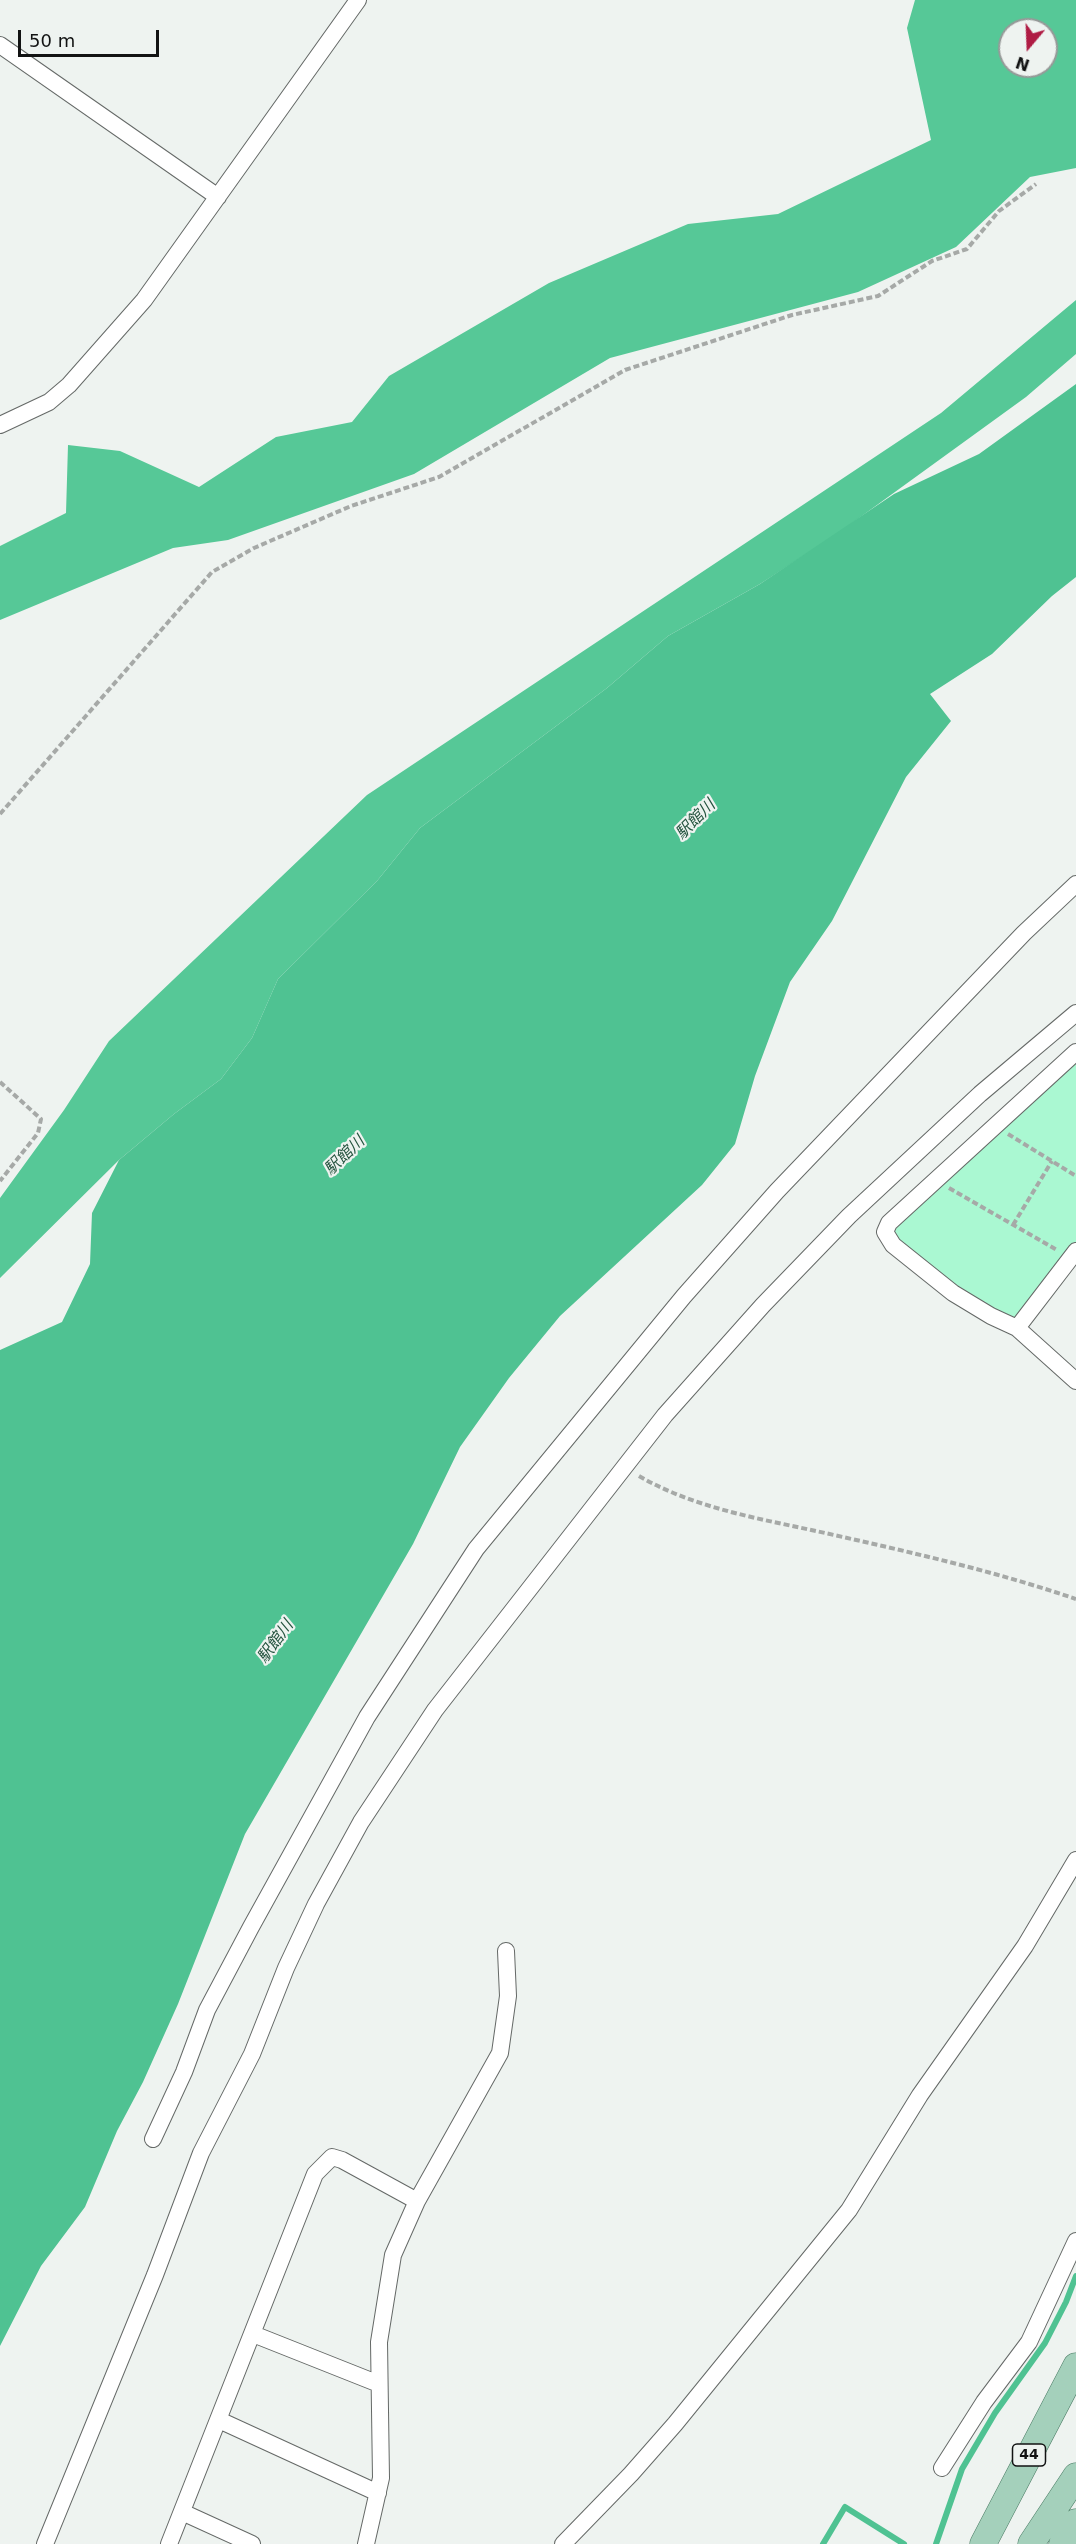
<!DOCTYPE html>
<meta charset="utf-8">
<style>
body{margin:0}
#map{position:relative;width:1076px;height:2544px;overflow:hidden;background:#eef3f0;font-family:"DejaVu Sans",sans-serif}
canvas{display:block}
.north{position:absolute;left:998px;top:18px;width:60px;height:60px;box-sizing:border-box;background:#eef3f0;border:2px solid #969998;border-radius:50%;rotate:199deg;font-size:16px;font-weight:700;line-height:24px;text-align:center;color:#121313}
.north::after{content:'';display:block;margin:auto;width:21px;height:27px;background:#af1c44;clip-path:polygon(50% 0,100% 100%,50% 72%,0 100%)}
.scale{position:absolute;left:18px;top:30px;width:141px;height:27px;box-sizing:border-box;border:3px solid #121313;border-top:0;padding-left:8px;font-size:18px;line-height:21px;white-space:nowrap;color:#121313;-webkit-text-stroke:4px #eef3f0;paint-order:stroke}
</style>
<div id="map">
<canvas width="1076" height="2544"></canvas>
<div class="north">N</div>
<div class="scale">50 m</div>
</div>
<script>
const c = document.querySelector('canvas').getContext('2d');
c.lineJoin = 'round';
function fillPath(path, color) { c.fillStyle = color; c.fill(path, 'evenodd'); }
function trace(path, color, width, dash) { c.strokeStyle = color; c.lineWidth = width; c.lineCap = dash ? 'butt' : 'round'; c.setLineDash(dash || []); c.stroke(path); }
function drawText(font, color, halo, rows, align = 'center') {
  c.font = font + ' "DejaVu Sans","Noto Sans JP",sans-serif'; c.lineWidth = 4.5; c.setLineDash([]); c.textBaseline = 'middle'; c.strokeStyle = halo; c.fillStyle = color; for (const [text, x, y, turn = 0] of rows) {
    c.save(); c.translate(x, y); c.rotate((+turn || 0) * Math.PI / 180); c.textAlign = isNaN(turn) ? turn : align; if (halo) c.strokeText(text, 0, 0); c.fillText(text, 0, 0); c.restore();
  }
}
const green = new Path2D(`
 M1076,1058V1257L1018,1317L1007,1318L930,1270L893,1234L896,1224Z`);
const forest = new Path2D(`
 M915,0H1076V168L1030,177L956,247L858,292L610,358L414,474L228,540L173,548L0,620V546L66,513L68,445L120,451L199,487L276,437L352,422L389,376L549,283L688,224L778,214L931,140L907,28ZM1010,30H1046V66H1010Z
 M1076,300V354L1026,397L837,534L760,584L668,636L607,688L420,828L377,881L278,979L252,1038L221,1079L174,1114L119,1160L0,1278V1198L64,1110L109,1041L367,795L941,413Z`);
const water = new Path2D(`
 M1076,384V577L1052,596L992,654L930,694L951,721L906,777L832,921L790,982L755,1076L735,1144L702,1185L560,1316L509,1378L460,1447L413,1544L245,1834L178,2004L143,2082L117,2131L85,2207L41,2266L0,2346V1350L62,1322L90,1264L92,1213L119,1160L174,1114L221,1079L252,1038L278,979L377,881L420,828L607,688L668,636L760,584L894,494L979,454Z`);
const stream = new Path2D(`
 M823,2544L845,2507L904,2544
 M936,2544L962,2469L995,2413L1045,2343L1066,2302L1076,2276`);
const path = new Path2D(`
 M0,814L212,572L254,548L351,506L439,477L625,370L792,315L878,296L932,261L967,249L999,211L1036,184
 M0,1082L41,1119L38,1133L0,1181
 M1008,1134L1076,1176
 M949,1188L1057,1250
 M1013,1225L1052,1161
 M639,1476C696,1509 762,1519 825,1533C910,1552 994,1571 1076,1599`);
const street = new Path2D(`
 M0,45L218,197
 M0,425L49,402L69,385L144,300L358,0
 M1076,1052L889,1223L885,1232L893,1245L953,1293L991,1316L1017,1328L1076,1381
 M1017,1328L1076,1251
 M153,2139L184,2072L207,2010L251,1927L367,1717L476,1549L684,1296L777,1191L1024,933L1076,884
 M253,2334L379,2384
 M219,2420L378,2493
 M942,2468L984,2402L1029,2342L1076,2241
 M182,2512L252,2544
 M45,2544L155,2275L201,2153L252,2054L286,1968L316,1904L361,1822L435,1710L665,1415L763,1305L849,1216L980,1094L1076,1013
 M169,2544L315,2174L332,2157L342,2160L417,2201
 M366,2544L381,2478L379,2342L393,2255L417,2201L500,2053L508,1996L506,1951
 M563,2544L631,2474L675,2424L849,2210L920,2095L1025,1946L1076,1860`);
const primary = new Path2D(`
 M983,2544L1076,2366
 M1031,2544L1076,2476
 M1062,2544L1076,2522`);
const shields = [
 [1029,2455,33]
];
const shieldNames = [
 ["44",1029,2455]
];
const waterNames = [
 ["駅館川",696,820,-45],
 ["駅館川",345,1156,-44],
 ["駅館川",276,1642,-54]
];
fillPath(green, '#aaf8d2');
fillPath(forest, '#56c897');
fillPath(water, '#4fc292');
trace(stream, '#4fc292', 6);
trace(street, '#656967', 18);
trace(primary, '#497a63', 27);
trace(path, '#a6a9a7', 4, [6, 3]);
trace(street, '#fff', 16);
trace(primary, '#a4d0bb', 26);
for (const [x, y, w] of shields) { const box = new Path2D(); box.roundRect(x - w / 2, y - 11, w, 22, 4.5); c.fillStyle = '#eef3f0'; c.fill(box); trace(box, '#121313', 1.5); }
drawText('bold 14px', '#121313', null, shieldNames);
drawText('italic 16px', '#25543f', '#eef3f0', waterNames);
</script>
